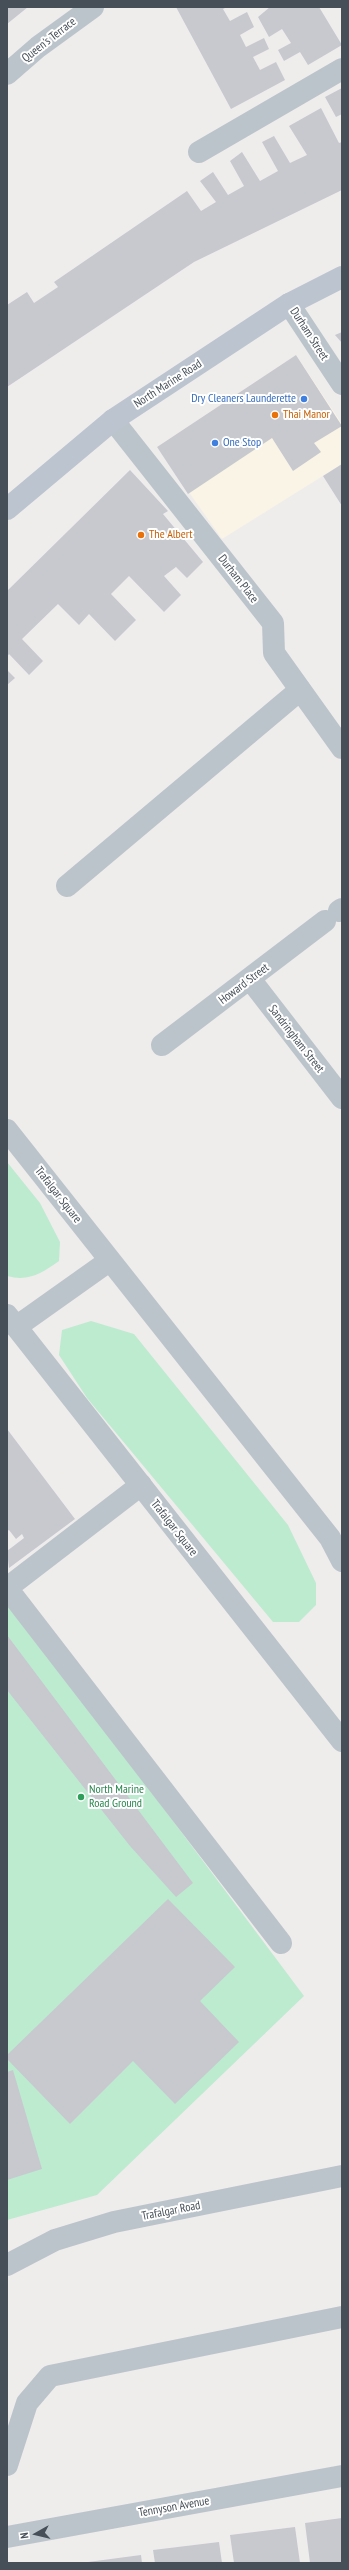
<!DOCTYPE html>
<style>
body{margin:0}
#map{position:relative;width:349px;height:2570px;overflow:hidden;background:#efecec;font-family:"PT Sans Narrow",sans-serif}
canvas{display:block}
.frame{position:absolute;inset:0;border:8px solid #464f58;pointer-events:none}
.north{position:absolute;left:16px;top:2514px;width:40px;height:40px;-webkit-text-stroke:3px #fff;paint-order:stroke;rotate:262deg;font-size:11px;font-weight:700;line-height:16px;text-align:center;color:#464f58}
.north::after{content:'';display:block;margin:auto;width:14px;height:18px;background:#464f58;clip-path:polygon(50% 0,100% 100%,50% 72%,0 100%)}
</style>
<div id="map">
<canvas width="349" height="2570"></canvas>
<div class="frame"></div>
<div class="north">N</div>
</div>
<script>
const c = document.querySelector('canvas').getContext('2d');
c.lineJoin = 'round';
function fillPath(path, color) { c.fillStyle = color; c.fill(path, 'evenodd'); }
function trace(path, color, width, dash) { c.strokeStyle = color; c.lineWidth = width; c.lineCap = dash ? 'butt' : 'round'; c.setLineDash(dash || []); c.stroke(path); }
function drawText(font, color, halo, rows, align = 'center') {
  c.font = font + ' "PT Sans Narrow",sans-serif'; c.lineWidth = 4; c.setLineDash([]); c.textBaseline = 'middle'; c.strokeStyle = halo; c.fillStyle = color; for (const [text, x, y, turn = 0] of rows) {
    c.save(); c.translate(x, y); c.rotate((+turn || 0) * Math.PI / 180); c.textAlign = isNaN(turn) ? turn : align; if (halo) c.strokeText(text, 0, 0); c.fillText(text, 0, 0); c.restore();
  }
}
const commercial = new Path2D(`
 M296,355L342,424V464L222,539L157,447Z`);
const green = new Path2D(`
 M7,1162L40,1203L60,1242L59,1261C42,1273 29,1282 7,1276Z
 M91,1321L134,1334L288,1525L316,1583V1605L299,1622H273L87,1398L59,1355L62,1330Z
 M7,1599L304,1996L97,2195L7,2220Z`);
const building = new Path2D(`
 M7,7H28L7,24Z
 M176,7H227L223,9L230,21L247,12L254,27L240,35L246,47L264,38L269,49L253,57L260,70L276,62L285,80L231,109Z
 M270,7H319L342,45L308,65L300,52L284,61L278,50L291,43L282,29L269,37L258,17Z
 M342,88V114L336,117L325,97Z
 M321,108L339,143L342,142V190L194,262L7,387V305L27,292L34,303L58,287L54,282L187,191L201,211L216,202L200,181L213,172L228,195L244,186L230,161L242,152L260,181L278,171L262,142L274,136L290,163L307,155L289,126Z
 M342,332V343L335,335Z
 M296,355L342,426L314,443L321,452L293,471L272,438L188,494L157,447Z
 M342,464V506L323,476Z
 M130,470L168,511L163,514L203,562L187,578L176,567L164,576L181,595L164,612L129,576L111,594L136,620L115,641L89,614L79,625L58,604L22,639L43,661L29,675L9,654L7,657V591Z
 M7,670L15,678L7,685Z
 M7,1429L75,1519L9,1568L7,1551L24,1538L22,1534L16,1539L9,1530L7,1531Z
 M7,1635L193,1883L176,1897L130,1846L7,1690Z
 M168,1899L235,1967L200,2001L239,2042L175,2104L133,2061L70,2124L7,2059V2055Z
 M13,2070L42,2169L7,2180V2072Z
 M342,2518V2563H310L305,2523Z
 M295,2527L300,2563H234L230,2535Z
 M219,2542L222,2563H155L153,2550Z
 M141,2555L142,2563H88V2562Z`);
const service = new Path2D(`
 M199,152L342,69
 M67,886L300,690
 M7,1588L281,1943
 M7,1588L141,1485
 M7,2465L27,2403L50,2376L342,2317`);
const minor = new Path2D(`
 M7,74L38,47L93,7
 M289,304L342,384
 M113,420L273,623L274,653L342,748
 M339,911L342,909
 M250,979L342,1098
 M162,1045L325,921
 M7,1130L330,1538L342,1561
 M7,1315L342,1741
 M16,1327L109,1261
 M7,2265L55,2240L114,2222L342,2176
 M7,2537L342,2476`);
const secondary = new Path2D(`
 M7,509L113,420L289,304L342,277`);
const markers = [
 [304,399,4,"#3f7fe0"],
 [275,415,4,"#e8710a"],
 [215,443,4,"#3f7fe0"],
 [141,535,4,"#e8710a"],
 [81,1797,4,"#2e9e5b"]
];
const streetNames = [
 ["Queen's Terrace",49,40,-38],
 ["Durham Street",309,334,57],
 ["North Marine Road",168,384,-33],
 ["Durham Place",238,579,52],
 ["Howard Street",244,984,-37],
 ["Sandringham Street",296,1039,52],
 ["Trafalgar Square",58,1195,52],
 ["Trafalgar Square",174,1528,52],
 ["Trafalgar Road",171,2211,-11],
 ["Tennyson Avenue",174,2507,-10]
];
const shopNames = [
 ["Dry Cleaners Launderette",296,399],
 ["One Stop",223,443,"left"]
];
const foodNames = [
 ["Thai Manor",283,415],
 ["The Albert",149,535]
];
const leisureNames = [
 ["North Marine",89,1790],
 ["Road Ground",89,1804]
];
fillPath(commercial, '#faf4e6');
fillPath(green, '#bdebd0');
fillPath(building, '#c7c9cf');
trace(service, '#bcc4cb', 22);
trace(minor, '#bcc4cb', 22);
trace(secondary, '#bbc4cf', 22);
for (const [x, y, r, color] of markers) { const dot = new Path2D(); dot.arc(x, y, r, 0, 2 * Math.PI); c.fillStyle = color; c.fill(dot); trace(dot, '#fff', 1.5); }
drawText('12px', '#464f58', '#fff', streetNames);
drawText('12px', '#366cbe', '#fff', shopNames, 'right');
drawText('12px', '#c56008', '#fff', foodNames, 'left');
drawText('12px', '#27864d', '#fff', leisureNames, 'left');
</script>
